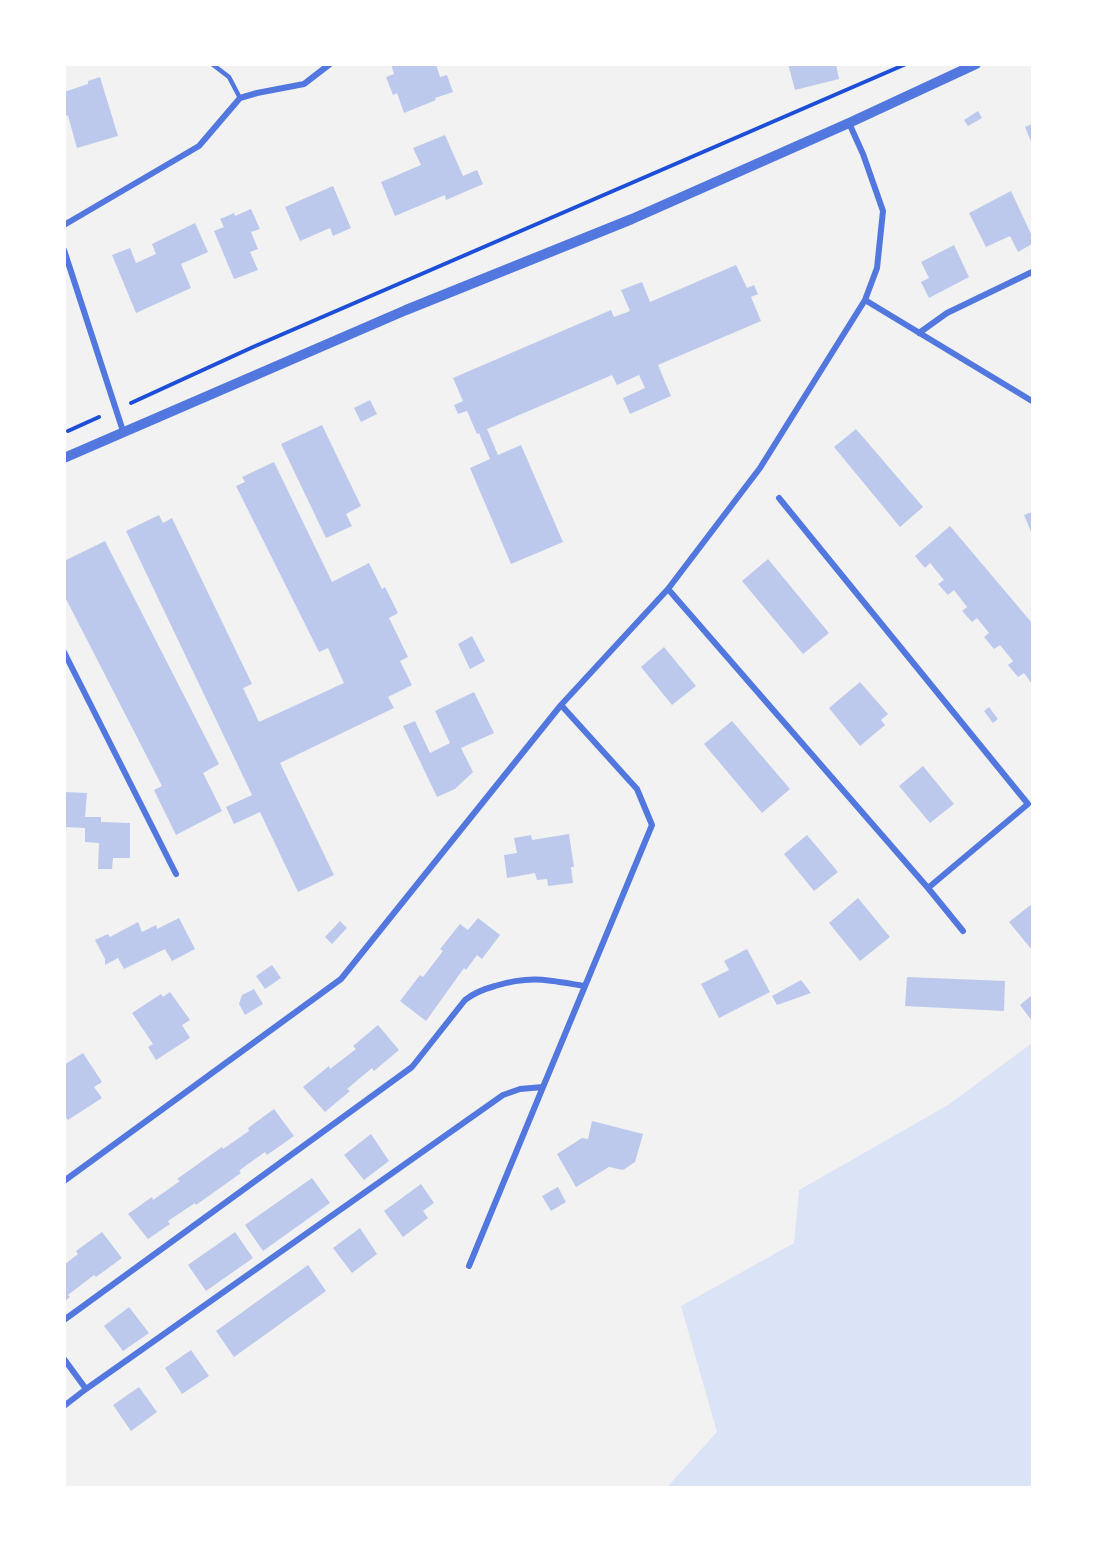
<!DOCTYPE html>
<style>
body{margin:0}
#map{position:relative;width:1097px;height:1552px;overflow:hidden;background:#f2f2f2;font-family:Quicksand,sans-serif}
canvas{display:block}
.frame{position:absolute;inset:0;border:66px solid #fff;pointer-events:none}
</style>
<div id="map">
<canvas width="1097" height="1552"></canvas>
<div class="frame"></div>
</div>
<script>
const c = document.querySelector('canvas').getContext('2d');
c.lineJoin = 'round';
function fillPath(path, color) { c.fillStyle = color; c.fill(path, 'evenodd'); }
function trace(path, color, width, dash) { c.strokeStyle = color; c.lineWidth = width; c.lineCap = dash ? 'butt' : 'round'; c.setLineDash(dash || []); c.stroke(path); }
const green = new Path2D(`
 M1032,1043V1487H667L717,1432L681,1306L794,1243L799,1190L948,1105Z`);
const building = new Path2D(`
 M391,64H436L440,77L447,75L453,92L435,98L436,100L404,113L397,93L393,95L386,77L394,74Z
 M788,64H836L839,79L795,90Z
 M100,77L118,136L77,148L68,116L64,114V92L88,84V81Z
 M978,111L982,118L968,126L964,120Z
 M1032,124V144L1025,127Z
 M445,135L463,176L477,170L483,184L446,200L445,195L395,216L381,182L421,165L413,148Z
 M333,186L351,228L333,236L330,228L300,241L285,207Z
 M1011,191L1032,236V244L1018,252L1010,236L986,247L969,213Z
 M251,209L260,229L251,232L258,249L250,252L258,270L234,279L214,231L224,227L220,219L234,213L235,216Z
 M195,223L208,252L181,264L191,288L136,313L112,255L130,248L136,263L156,254L152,244Z
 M954,245L969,277L929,298L921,282L929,278L921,262Z
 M736,265L747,288L754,285L758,294L751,297L761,321L658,365L671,396L630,414L623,398L645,388L639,375L617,385L612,375L487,429L498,455L521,445L563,542L511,564L470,468L490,459L479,433L477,434L467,411L458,414L454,405L463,401L453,378L611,310L614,317L630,311L621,290L642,282L650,302Z
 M370,400L377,414L361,422L354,408Z
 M322,425L361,506L346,514L352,526L326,538L281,444Z
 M856,429L923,507L900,527L834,447Z
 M274,462L332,582L369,563L382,589L385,587L398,613L389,618L408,657L400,661L412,685L388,697L394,708L280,763L334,875L298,892L260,812L234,824L226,807L252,795L126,531L159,515L163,523L172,518L252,684L243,688L259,722L344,683L328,648L319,652L236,486L245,482L242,477Z
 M1032,512V534L1024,515Z
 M950,526L1032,623V684L1024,673L1018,677L1008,665L1013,661L1000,645L994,649L984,637L989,633L977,618L972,622L962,611L967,607L954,590L948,595L938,584L944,580L930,563L925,568L915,556Z
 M105,541L219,764L203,773L222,811L176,835L154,790L162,786L64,595V561Z
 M768,559L829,633L803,654L742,581Z
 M472,636L485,661L470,669L458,644Z
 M664,647L696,686L672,705L641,667Z
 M860,682L888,714L881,720L885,725L860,746L829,708Z
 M474,692L494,733L461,748L473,772L455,789L437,797L403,726L415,721L430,753L450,743L435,711Z
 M989,707L998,719L993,723L984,711Z
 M732,721L790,789L762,813L704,744Z
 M923,766L954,804L930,823L899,786Z
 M64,792L87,793L85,817H101V822L130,823V858H113L112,869H98L99,843L85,842V828L64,827Z
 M569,834L574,867H571L573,883L548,886L547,879L537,880L535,873L507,878L504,855L517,853L514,838L531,835L532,840Z
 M807,835L838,872L814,891L784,854Z
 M858,898L890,937L860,961L829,923Z
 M1032,904V950L1009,922Z
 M179,918L195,949L172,961L165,949L124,969L118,958L105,965V959L95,940L108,934L110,937L138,922L142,932L156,925L157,929Z
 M478,918L500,935L482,959L477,955L466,970L464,968L426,1021L400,1001L420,975L423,977L443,951L440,949L460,924L468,930Z
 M340,921L347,928L332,944L325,937Z
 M747,949L770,992L719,1018L701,984L729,970L724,961Z
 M272,965L281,978L265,989L256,976Z
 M907,977L1005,981L1004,1011L905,1006Z
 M801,980L811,993L777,1005L772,996Z
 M254,989L263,1004L245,1015L239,1004L242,995Z
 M170,992L190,1020L182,1025L190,1038L156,1060L148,1047L153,1044L132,1013L161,994L163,997Z
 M1032,995V1021L1020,1005Z
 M378,1025L399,1050L374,1071L372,1068L360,1078L347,1089L350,1091L325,1112L303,1087L329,1066L330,1069L356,1049L353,1046Z
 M83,1053L102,1082L94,1087L102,1098L68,1120L64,1115V1065Z
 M274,1109L294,1136L267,1155L265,1152L244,1167L239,1171L241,1173L196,1205L195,1203L168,1221L170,1224L148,1239L128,1214L152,1197L153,1200L180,1181L177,1179L222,1147L223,1149L249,1131L248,1128Z
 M592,1121L643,1134L635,1162L623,1170L609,1167L576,1187L557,1154L582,1138L588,1139Z
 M371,1134L389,1161L364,1180L344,1155Z
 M312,1178L330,1203L263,1251L245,1225Z
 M421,1184L434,1203L423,1211L428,1218L403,1237L384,1211Z
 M558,1187L566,1202L551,1211L542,1196Z
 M360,1228L377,1254L352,1273L333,1248Z
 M102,1232L122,1258L96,1277L94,1275L68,1295L70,1297L64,1302V1265L78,1254L76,1251Z
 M235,1232L253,1258L206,1291L188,1265Z
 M308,1265L326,1291L234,1357L216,1331Z
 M129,1307L149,1333L123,1351L104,1326Z
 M191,1350L209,1376L182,1394L165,1368Z
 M139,1387L157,1412L131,1431L113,1405Z`);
const path = new Path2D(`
 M131,403L253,347L906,64
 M68,431L99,417`);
const service = new Path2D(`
 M212,64L229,77L240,98`);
const minor = new Path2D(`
 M64,225L199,146L240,98L257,93L304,84L330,64
 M64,250L123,431
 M865,300L1032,401
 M919,333L947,313L1032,272
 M668,589L928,888L1028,804L779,498
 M64,652L176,874
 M928,888L963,931
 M64,1181L341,979L561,705L668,589L760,468L865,300L877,268L883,211L863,154L849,123
 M469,1266L543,1087
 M64,1320L412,1067L465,1000C475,992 484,989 495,986C531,975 548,980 584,986
 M64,1359L86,1389L503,1095L520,1089L543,1087L652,825L637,789L561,705
 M64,1406L86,1389`);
const tertiary = new Path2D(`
 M64,458L406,310L632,219L849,123L976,64`);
fillPath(green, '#dbe4f7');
fillPath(building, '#bdc9ec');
trace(path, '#1d4ed8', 4);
trace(service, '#5277de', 4.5);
trace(minor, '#5277de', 6);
trace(tertiary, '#5277de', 10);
</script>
